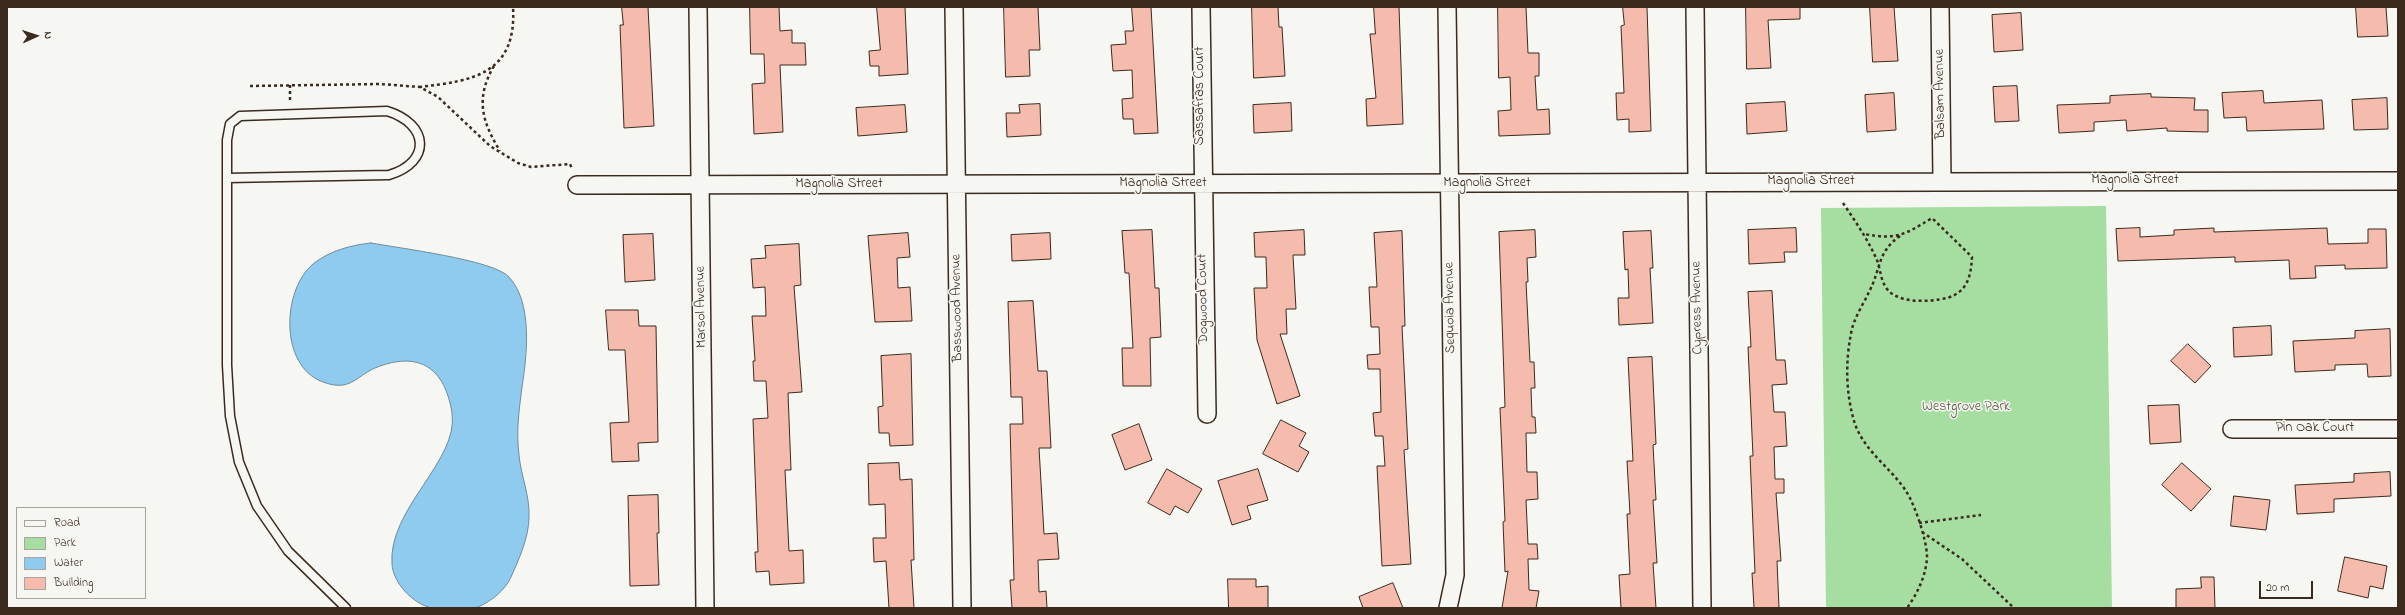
<!DOCTYPE html>
<style>
body{margin:0}
#map{position:relative;width:2405px;height:615px;overflow:hidden;background:#f6f6f2;font-family:"Indie Flower",sans-serif}
canvas{display:block}
.frame{position:absolute;inset:0;border:8px solid #3b2a1e;pointer-events:none}
.legend{position:absolute;left:16px;top:507px;width:130px;height:92px;box-sizing:border-box;background:#f6f6f2;border:1px solid #aba49d;margin:0;padding:5px 7px;list-style:none;font-size:12px;color:#3b2a1e}
.legend li{display:flex;align-items:center;gap:8px;height:20px}
.legend b{width:20px;border:1px solid #aba49d}
.north{position:absolute;left:16px;top:16px;width:40px;height:40px;-webkit-text-stroke:3px #f6f6f2;paint-order:stroke;rotate:87deg;font-size:11px;font-weight:700;line-height:16px;text-align:center;color:#3b2a1e}
.north::after{content:'';display:block;margin:auto;width:14px;height:18px;background:#3b2a1e;clip-path:polygon(50% 0,100% 100%,50% 72%,0 100%)}
.scale{position:absolute;left:2259px;top:581px;width:54px;height:18px;box-sizing:border-box;border:2px solid #3b2a1e;border-top:0;padding-left:5px;font-size:12px;line-height:14px;white-space:nowrap;color:#3b2a1e;-webkit-text-stroke:3px #f6f6f2;paint-order:stroke}
</style>
<div id="map">
<canvas width="2405" height="615"></canvas>
<div class="frame"></div>
<ul class="legend">
<li><b style="height:5px;background:#f6f6f2"></b>Road</li>
<li><b style="height:11px;background:#a6dda1"></b>Park</li>
<li><b style="height:11px;background:#8fcbef"></b>Water</li>
<li><b style="height:11px;background:#f5bcad"></b>Building</li>
</ul>
<div class="north">N</div>
<div class="scale">20 m</div>
</div>
<script>
const c = document.querySelector('canvas').getContext('2d');
c.lineJoin = 'round';
function fillPath(path, color) { c.fillStyle = color; c.fill(path, 'evenodd'); }
function trace(path, color, width, dash) { c.strokeStyle = color; c.lineWidth = width; c.lineCap = dash ? 'butt' : 'round'; c.setLineDash(dash || []); c.stroke(path); }
function drawText(font, color, halo, rows, align = 'center') {
  c.font = font + ' "Indie Flower",sans-serif'; c.lineWidth = 3; c.setLineDash([]); c.textBaseline = 'middle'; c.strokeStyle = halo; c.fillStyle = color; for (const [text, x, y, turn = 0] of rows) {
    c.save(); c.translate(x, y); c.rotate((+turn || 0) * Math.PI / 180); c.textAlign = isNaN(turn) ? turn : align; if (halo) c.strokeText(text, 0, 0); c.fillText(text, 0, 0); c.restore();
  }
}
const green = new Path2D(`
 M2106,206L2112,608H1826L1821,208Z`);
const water = new Path2D(`
 M371,243C398,248 494,260 509,277C533,303 527,355 522,387C519,411 516,431 519,455C521,476 530,496 529,517C529,537 519,559 511,577C505,590 492,601 478,607C471,609 462,608 455,608C448,608 439,610 432,608C413,604 393,583 392,564C388,508 459,461 452,413C445,368 419,350 375,368C355,377 350,392 323,382C279,366 282,290 313,264C329,251 351,245 371,243Z`);
const building = new Path2D(`
 M622,7H648L654,126L624,128L620,25H623Z
 M750,7H779L780,31L792,30V43H805L806,65H780L783,132L754,134L752,84L765,83L764,54H751Z
 M877,7H905L908,74L879,76V66H870L869,51L880,50Z
 M1004,7H1038L1040,50H1029L1030,76L1006,77Z
 M1132,7H1151L1158,133L1134,134L1133,119H1123L1122,99L1133,98L1132,70L1113,71L1111,45L1126,44L1125,31H1133Z
 M1252,7H1278L1279,27H1282L1285,76L1254,78Z
 M1374,7H1399L1403,124L1367,126L1366,99L1376,98L1370,34H1375Z
 M1498,7H1526L1528,53H1539V76H1535L1537,110L1549,109L1550,134L1499,136L1498,111L1511,110L1510,77L1499,78Z
 M1623,7H1647L1651,131L1629,132V119L1617,120L1616,93H1624L1621,26L1624,25Z
 M1746,7H1800V19L1768,20L1771,68L1747,69Z
 M1870,7H1894L1898,61L1873,62Z
 M2356,7H2386L2388,36L2358,37Z
 M2021,13L2023,50L1994,52L1992,15Z
 M2017,86L2019,121L1995,122L1993,87Z
 M2263,91L2264,103L2322,100L2324,129L2247,131L2246,117L2224,118L2222,93Z
 M1894,93L1896,130L1867,132L1865,95Z
 M2151,94V97L2195,98L2194,110H2208V132L2167,131V128L2127,131L2126,120L2094,122V131L2059,133L2057,105L2110,103V96Z
 M2387,98L2388,129L2354,130L2352,100Z
 M1785,102L1787,131L1747,134L1746,104Z
 M1291,103L1292,131L1254,133L1253,105Z
 M1040,104L1041,135L1007,137L1006,113H1020L1019,105Z
 M905,105L907,132L858,136L856,108Z
 M1796,228L1797,252H1784L1785,262L1749,264L1748,230Z
 M2140,228V237L2174,235V230L2214,228V232L2327,228L2328,244L2368,243V229H2386L2387,268L2345,269V265L2315,266L2316,278L2290,279L2289,260L2235,262V257L2118,261L2116,229Z
 M1152,230L1155,288H1159L1161,337L1150,338L1151,386H1123L1122,348H1133L1129,273H1125L1122,231Z
 M1304,230L1305,255H1293L1296,309H1286L1287,334H1280L1300,396L1277,404L1257,340L1254,288H1267L1266,257H1255L1254,233Z
 M1535,230L1536,257L1527,258L1528,282H1526L1530,362H1534L1535,388H1531L1532,417H1535L1536,433H1526L1527,472H1537L1538,499L1526,500L1528,544H1537L1538,559H1528L1529,590L1539,591L1536,608H1502L1508,571L1505,572L1503,522L1505,521L1500,408L1505,407L1499,232Z
 M1402,231L1405,326H1402L1408,449L1404,450L1411,564L1382,566L1377,466H1385L1383,436H1375L1373,413L1381,412L1380,369H1368L1367,355L1380,354L1379,327H1371L1369,287H1377L1374,233Z
 M1651,231L1653,268H1650L1653,323L1619,325L1618,298H1629L1628,269L1625,270L1623,232Z
 M908,233L910,257L897,258L898,288L910,287L912,321L875,322L868,236Z
 M1050,233L1051,259L1012,261L1011,235Z
 M653,234L655,280L625,282L623,235Z
 M799,244L801,285L794,286L802,392L788,393L791,470H785L789,551L803,550L804,583L770,585L769,571L756,572L755,552H758L753,419L768,418L766,381H754L753,361H755L752,316H766L765,287L753,288L751,259L766,258L765,246Z
 M1772,291L1776,360H1785L1787,384L1772,385L1774,412H1785L1787,446L1774,447L1775,479H1784V493H1776L1781,561H1777L1779,608H1754L1752,573H1755L1750,456H1753L1748,347H1751L1748,292Z
 M1033,301L1038,371H1047L1051,448H1039L1044,534L1057,533L1059,559L1038,560L1039,592L1046,591L1047,608H1012L1010,580H1014L1010,424H1023L1022,397H1011L1008,302Z
 M606,310H638L639,326H656L658,442L638,443L639,461L612,462L610,423L629,422L625,350H609Z
 M2271,326L2272,355L2234,357L2233,328Z
 M2390,329L2391,376L2368,377L2367,364L2335,365V370L2295,372L2293,341L2355,338V331Z
 M2188,344L2211,366L2195,383L2171,361Z
 M911,354L913,445L890,446L889,433H879L878,407L883,406L881,356Z
 M1652,357L1656,444L1653,445L1656,500H1653L1657,563H1653L1656,608H1621L1619,575L1630,574L1627,514H1630L1627,461H1633L1628,358Z
 M2179,405L2181,442L2150,444L2148,406Z
 M1281,420L1306,433L1299,446L1309,452L1298,472L1263,454Z
 M1139,424L1152,460L1125,470L1112,435Z
 M899,463L900,480L912,479L914,560H911L914,608H889L886,561L874,562L873,538H886L885,504L869,505L868,464Z
 M2182,463L2211,489L2191,511L2162,485Z
 M1167,469L1202,489L1188,513L1175,506L1170,515L1148,503Z
 M1258,469L1268,500L1247,506L1251,519L1232,525L1218,481Z
 M2390,472L2391,496L2334,499V512L2297,514L2295,485L2354,482V474Z
 M658,495L659,533H657L659,585L630,586L628,496Z
 M2234,496L2270,500L2266,530L2231,526Z
 M2345,557L2387,566L2383,589L2370,586L2368,598L2338,591Z
 M2201,577H2214L2215,608H2176V589L2201,588Z
 M1228,579H1256V587L1268,586V608H1229Z
 M1393,583L1403,608H1363L1359,597Z`);
const path = new Path2D(`
 M494,66C475,98 482,122 500,151
 M290,85V103
 M250,86L380,84L420,87L438,97L490,146L518,163L531,167L570,164L572,169
 M419,87C473,81 517,74 513,7
 M1843,203C1855,221 1867,238 1876,258C1880,266 1880,276 1884,284C1893,305 1929,302 1947,298C1968,292 1971,275 1972,257L1932,218C1904,235 1897,240 1864,234
 M1900,236C1877,252 1881,269 1869,292C1863,305 1853,319 1851,334C1845,363 1846,396 1855,424C1865,452 1891,468 1906,491C1915,505 1926,538 1927,555C1927,573 1918,593 1907,608
 M1919,523L1981,515
 M1922,532L1962,559L2014,608`);
const service = new Path2D(`
 M227,178L389,175C432,162 429,124 387,111L240,116L230,124L227,140V365L230,416L239,462L257,506L288,551L346,608`);
const minor = new Path2D(`
 M698,7L705,608
 M954,7L962,608
 M1201,7L1207,414
 M1447,7L1455,575L1448,608
 M1695,7L1702,608
 M1940,7L1942,182
 M577,185L2398,181
 M2232,429H2398`);
const streetNames = [
 ["Balsam Avenue",1941,94,-91],
 ["Sassafras Court",1201,96,-90],
 ["Magnolia Street",2135,181],
 ["Magnolia Street",1811,182],
 ["Magnolia Street",1163,184],
 ["Magnolia Street",1487,184],
 ["Magnolia Street",839,185],
 ["Dogwood Court",1204,299,-91],
 ["Marsol Avenue",702,307,-91],
 ["Basswood Avenue",958,308,-91],
 ["Sequoia Avenue",1451,308,-91],
 ["Cypress Avenue",1698,308,-91],
 ["Pin Oak Court",2315,429]
];
const parkNames = [
 ["Westgrove Park",1966,408]
];
fillPath(green, '#a6dda1');
fillPath(water, '#8fcbef');
trace(water, '#6d8b9b', 1);
fillPath(building, '#f5bcad');
trace(building, '#3b2a1e', 1);
trace(service, '#3b2a1e', 11);
trace(minor, '#3b2a1e', 20);
trace(path, '#3b2a1e', 2.5, [3, 3]);
trace(service, '#f6f6f2', 8);
trace(minor, '#f6f6f2', 17);
drawText('14px', '#3b2a1e', '#f6f6f2', streetNames);
drawText('14px', '#56573f', '#f6f6f2', parkNames);
</script>
